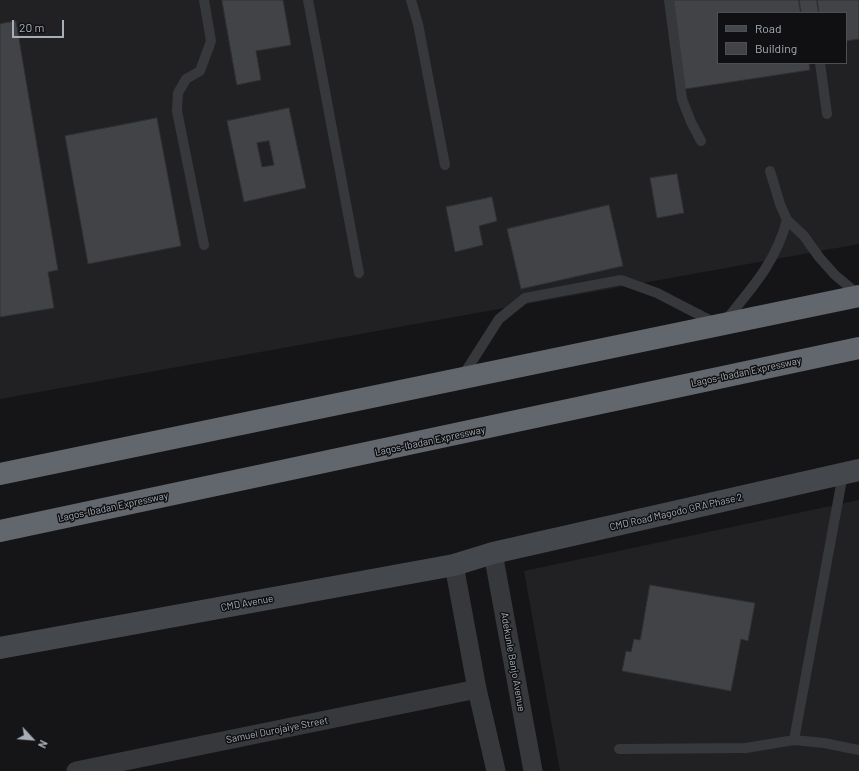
<!DOCTYPE html>
<style>
body{margin:0}
#map{position:relative;width:859px;height:771px;overflow:hidden;background:#151517;font-family:Barlow,sans-serif}
canvas{display:block}
.legend{position:absolute;left:717px;top:12px;width:130px;height:52px;box-sizing:border-box;background:#101012;border:1px solid #4c4f54;margin:0;padding:5px 7px;list-style:none;font-size:12px;color:#a7aeb7}
.legend li{display:flex;align-items:center;gap:8px;height:20px}
.legend b{width:20px;border:1px solid #4c4f54}
.north{position:absolute;left:12px;top:719px;width:40px;height:40px;-webkit-text-stroke:3px #101012;paint-order:stroke;rotate:116deg;font-size:11px;font-weight:700;line-height:16px;text-align:center;color:#a7aeb7}
.north::after{content:'';display:block;margin:auto;width:14px;height:18px;background:#a7aeb7;clip-path:polygon(50% 0,100% 100%,50% 72%,0 100%)}
.scale{position:absolute;left:12px;top:20px;width:52px;height:18px;box-sizing:border-box;border:2px solid #a7aeb7;border-top:0;padding-left:5px;font-size:12px;line-height:14px;white-space:nowrap;color:#a7aeb7;-webkit-text-stroke:3px #101012;paint-order:stroke}
</style>
<div id="map">
<canvas width="859" height="771"></canvas>
<ul class="legend">
<li><b style="height:5px;background:#44474c"></b>Road</li>
<li><b style="height:11px;background:#414347"></b>Building</li>
</ul>
<div class="north">N</div>
<div class="scale">20 m</div>
</div>
<script>
const c = document.querySelector('canvas').getContext('2d');
c.lineJoin = 'round';
function fillPath(path, color) { c.fillStyle = color; c.fill(path, 'evenodd'); }
function trace(path, color, width, dash) { c.strokeStyle = color; c.lineWidth = width; c.lineCap = dash ? 'butt' : 'round'; c.setLineDash(dash || []); c.stroke(path); }
function drawText(font, color, halo, rows, align = 'center') {
  c.font = font + ' Barlow,sans-serif'; c.lineWidth = 3; c.setLineDash([]); c.textBaseline = 'middle'; c.strokeStyle = halo; c.fillStyle = color; for (const [text, x, y, turn = 0] of rows) {
    c.save(); c.translate(x, y); c.rotate((+turn || 0) * Math.PI / 180); c.textAlign = isNaN(turn) ? turn : align; if (halo) c.strokeText(text, 0, 0); c.fillText(text, 0, 0); c.restore();
  }
}
const built = new Path2D(`
 M0,0H859V244L0,399ZM718,13H846V63H718Z
 M859,500V771H560L524,571Z`);
const building = new Path2D(`
 M222,0H283L291,45L256,51L261,80L237,85Z
 M672,0H799L801,13H718V63H809L810,70L685,89Z
 M799,0H817L819,13H801Z
 M817,0H859V39L846,41V13H819Z
 M16,21L58,270L48,272L54,308L0,317V24Z
 M289,108L306,188L244,202L227,121ZM269,141L274,165L262,167L257,143Z
 M157,118L181,246L88,264L65,136Z
 M677,174L684,213L657,218L650,178Z
 M492,197L497,221L479,226L483,245L455,252L446,207Z
 M609,205L623,266L521,289L507,229Z
 M650,585L755,603L748,641L741,639L731,691L622,671L626,651L631,652L634,639L640,640Z`);
const lane = new Path2D(`
 M308,0L359,273
 M411,0L418,24L445,165
 M669,0L682,99L691,122L701,141
 M820,63L827,114
 M770,171L780,204L787,220L804,236L819,257L835,275L859,295
 M204,245L177,111L178,93L186,79L200,71L211,41L204,0
 M462,377L499,319L525,298L621,280L657,293L721,326C749,291 775,265 787,220
 M794,740L843,474
 M619,749L746,748L794,740L824,743L859,750`);
const street = new Path2D(`
 M493,553L533,771
 M454,565L477,689L496,771
 M76,771L477,689`);
const secondary = new Path2D(`
 M0,648L454,565L493,553L859,470`);
const highway = new Path2D(`
 M0,474L859,296
 M0,531L859,348`);
const streetNames = [
 ["Lagos-Ibadan Expressway",746,372,-12],
 ["Lagos-Ibadan Expressway",430,441,-12],
 ["Lagos-Ibadan Expressway",113,507,-12],
 ["CMD Road Magodo GRA Phase 2",676,512,-13],
 ["CMD Avenue",247,603,-10],
 ["Adekunle Banjo Avenue",513,662,80],
 ["Samuel Durojaiye Street",277,730,-11]
];
fillPath(built, '#212124');
fillPath(building, '#414347');
trace(building, '#2f3033', 1);
trace(lane, '#36383c', 10);
trace(street, '#36383c', 19);
trace(secondary, '#44474c', 22);
trace(highway, '#62676d', 22);
drawText('10px', '#a7aeb7', '#101012', streetNames);
</script>
